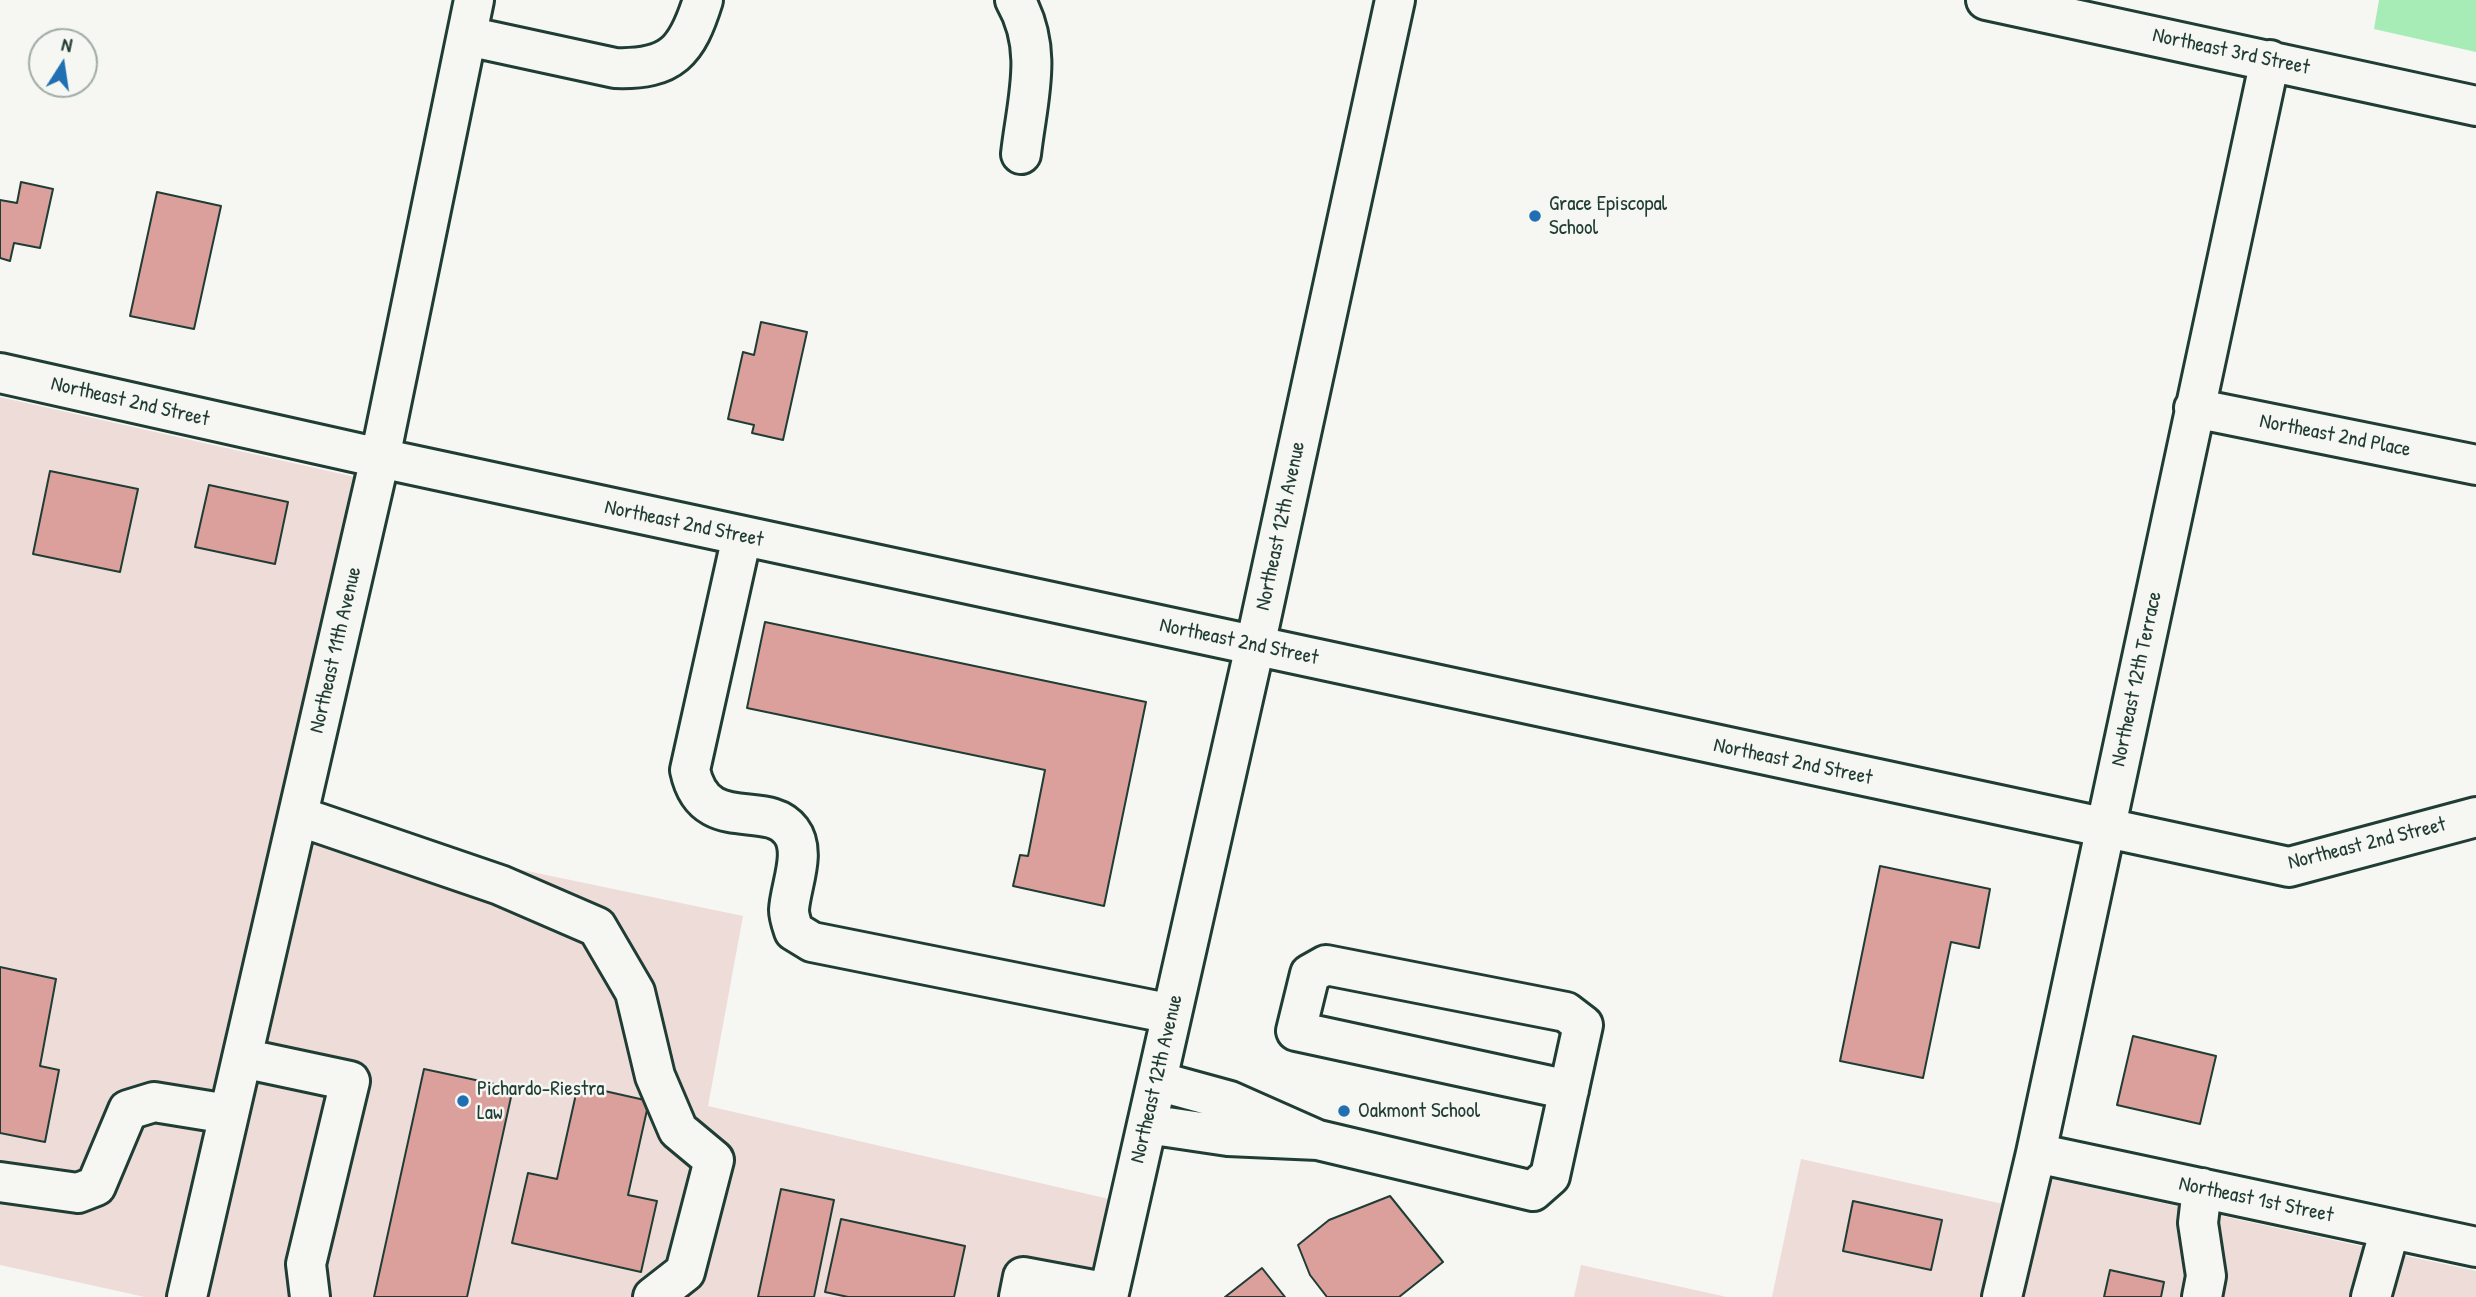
<!DOCTYPE html>
<style>
body{margin:0}
#map{position:relative;width:2476px;height:1297px;overflow:hidden;background:#f6f6f2;font-family:"Patrick Hand",sans-serif}
canvas{display:block}
.north{position:absolute;left:28px;top:28px;width:70px;height:70px;box-sizing:border-box;background:#f6f6f2;border:2px solid #a0aca6;border-radius:50%;rotate:12deg;font-size:19px;font-weight:700;line-height:28px;text-align:center;color:#1f3d34}
.north::after{content:'';display:block;margin:auto;width:24px;height:32px;background:#1f6fb2;clip-path:polygon(50% 0,100% 100%,50% 72%,0 100%)}
</style>
<div id="map">
<canvas width="2476" height="1297"></canvas>
<div class="north">N</div>
</div>
<script>
const c = document.querySelector('canvas').getContext('2d');
c.lineJoin = 'round';
function fillPath(path, color) { c.fillStyle = color; c.fill(path, 'evenodd'); }
function trace(path, color, width, dash) { c.strokeStyle = color; c.lineWidth = width; c.lineCap = dash ? 'butt' : 'round'; c.setLineDash(dash || []); c.stroke(path); }
function drawText(font, color, halo, rows, align = 'center') {
  c.font = font + ' "Patrick Hand",sans-serif'; c.lineWidth = 5; c.setLineDash([]); c.textBaseline = 'middle'; c.strokeStyle = halo; c.fillStyle = color; for (const [text, x, y, turn = 0] of rows) {
    c.save(); c.translate(x, y); c.rotate((+turn || 0) * Math.PI / 180); c.textAlign = isNaN(turn) ? turn : align; if (halo) c.strokeText(text, 0, 0); c.fillText(text, 0, 0); c.restore();
  }
}
const built = new Path2D(`
 M0,397L355,477L166,1297H145L0,1265Z
 M316,827L743,916L708,1106L1109,1199L1087,1297H207Z
 M1801,1159L2003,1204L1982,1297H1772Z
 M2051,1179L2476,1271V1297H2023Z
 M1581,1265L1727,1297H1574Z`);
const green = new Path2D(`
 M2379,0H2476V52L2374,29Z`);
const building = new Path2D(`
 M21,182L53,189L40,248L14,243L10,261L0,258V200L17,203Z
 M157,192L221,206L194,329L130,316Z
 M761,322L807,332L783,440L752,433L754,425L728,419L743,352L754,355Z
 M50,471L138,489L120,572L33,554Z
 M209,485L288,502L275,564L195,547Z
 M765,622L1146,702L1104,906L1013,886L1020,855L1028,856L1045,770L747,708Z
 M1880,866L1990,889L1979,948L1951,942L1923,1078L1840,1061Z
 M0,967L56,979L40,1066L59,1070L45,1142L0,1133Z
 M2133,1036L2216,1056L2200,1124L2117,1105Z
 M424,1069L513,1088L467,1297H374Z
 M578,1085L649,1101L628,1195L657,1201L641,1272L512,1243L528,1173L557,1179Z
 M781,1189L834,1200L814,1297H758Z
 M1390,1196L1443,1262L1399,1297H1327L1310,1275L1298,1245L1329,1220Z
 M1853,1201L1942,1220L1931,1270L1843,1251Z
 M841,1219L965,1246L954,1297H848L825,1292Z
 M1262,1268L1285,1297H1225Z
 M2110,1270L2164,1282L2161,1297H2104Z`);
const minor = new Path2D(`
 M1015,0C1044,50 1027,100 1021,154
 M1986,0L2476,106
 M467,36L615,68C672,70 687,51 703,0
 M0,373L380,458L2289,867L2476,817
 M2194,408L2476,465
 M742,536L690,770C704,837 767,798 791,831C807,852 790,887 789,910C789,917 792,925 794,931L812,942L1172,1014
 M298,816L500,885L597,927L635,992L655,1076L678,1130L714,1160L685,1272L653,1297
 M242,1058L350,1081L306,1264L310,1297
 M1147,1124L1228,1136L1318,1140L1230,1101L1157,1081
 M1318,1140L1533,1191L1550,1176L1583,1025L1566,1012L1326,965L1310,974L1296,1031L1569,1090
 M2036,1153L2476,1247
 M0,1182L78,1193L96,1186L128,1110L154,1102L228,1114
 M2202,1188L2198,1223L2206,1276L2202,1297
 M187,1297L380,458L474,0
 M1019,1297L1023,1277L1109,1293
 M1108,1297L1255,646L1395,0
 M2002,1297L2036,1153L2270,60
 M2371,1297L2390,1229`);
const markers = [
 [1535,216,7,"#1f6fb2"],
 [463,1101,7,"#1f6fb2"],
 [1344,1111,7,"#1f6fb2"]
];
const streetNames = [
 ["Northeast 3rd Street",2231,52,12],
 ["Northeast 2nd Street",130,402,13],
 ["Northeast 2nd Place",2335,436,11],
 ["Northeast 2nd Street",684,524,12],
 ["Northeast 12th Avenue",1281,526,-78],
 ["Northeast 2nd Street",1239,642,12],
 ["Northeast 11th Avenue",336,650,-77],
 ["Northeast 12th Terrace",2137,679,-78],
 ["Northeast 2nd Street",1793,762,12],
 ["Northeast 2nd Street",2367,844,-14],
 ["Northeast 12th Avenue",1157,1079,-77],
 ["Northeast 1st Street",2256,1200,12]
];
const poiNames = [
 ["Grace Episcopal",1549,204],
 ["School",1549,228],
 ["Pichardo-Riestra",477,1089],
 ["Law",477,1113],
 ["Oakmont School",1358,1111]
];
fillPath(built, '#eedcd8');
fillPath(green, '#a7ecb7');
fillPath(building, '#dba09c');
trace(building, '#1f3d34', 2);
trace(minor, '#1f3d34', 44);
trace(minor, '#f6f6f2', 38);
for (const [x, y, r, color] of markers) { const dot = new Path2D(); dot.arc(x, y, r, 0, 2 * Math.PI); c.fillStyle = color; c.fill(dot); trace(dot, '#f6f6f2', 2.5); }
drawText('21px', '#1f3d34', '#f6f6f2', streetNames);
drawText('21px', '#1f3d34', '#f6f6f2', poiNames, 'left');
</script>
